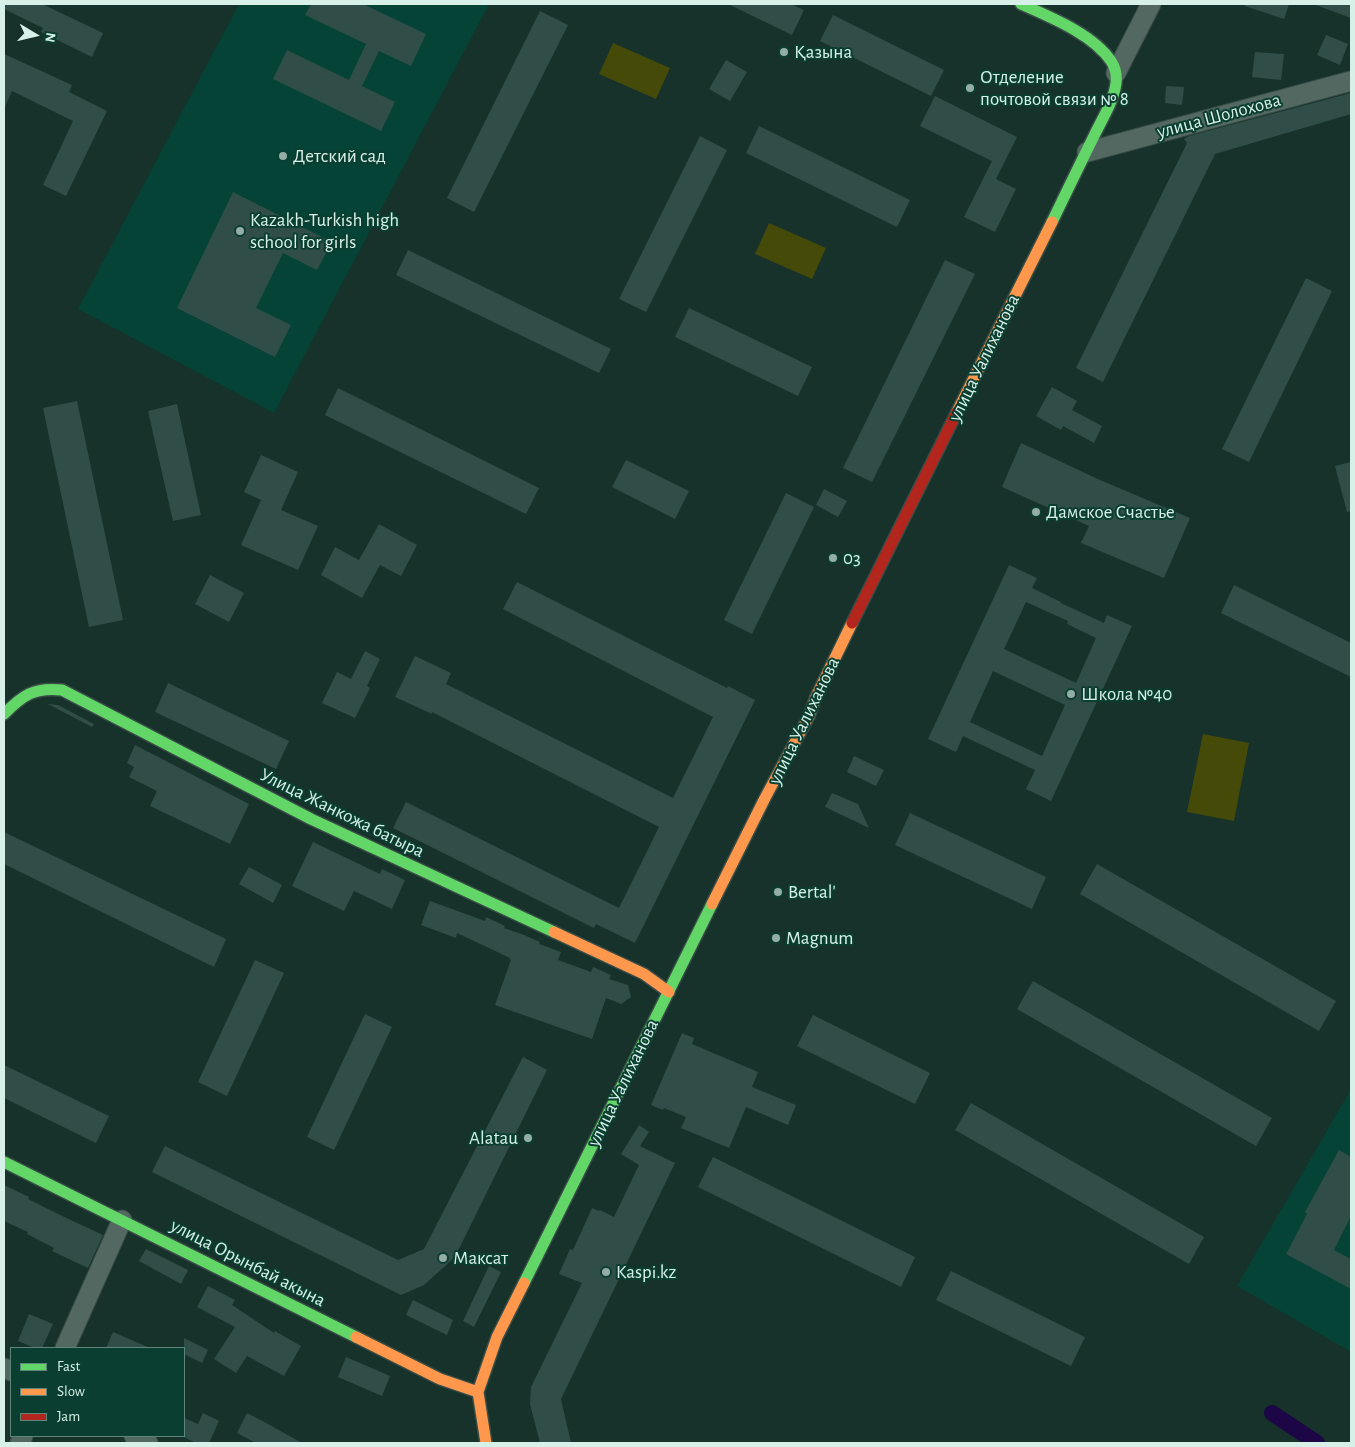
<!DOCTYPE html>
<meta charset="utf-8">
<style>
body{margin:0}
#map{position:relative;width:1355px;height:1447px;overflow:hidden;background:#16322b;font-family:"Alegreya Sans",sans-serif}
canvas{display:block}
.frame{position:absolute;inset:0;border:5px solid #d8f1e8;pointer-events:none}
.legend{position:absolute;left:10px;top:1347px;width:175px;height:90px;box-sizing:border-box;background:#0a3e31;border:1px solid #5c867a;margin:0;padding:6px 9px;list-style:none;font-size:15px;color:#d8f1e8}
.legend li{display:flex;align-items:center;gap:10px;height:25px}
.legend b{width:25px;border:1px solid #5c867a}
.north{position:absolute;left:10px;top:10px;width:50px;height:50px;-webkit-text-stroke:4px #0a3e31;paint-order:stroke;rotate:99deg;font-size:14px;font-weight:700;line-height:20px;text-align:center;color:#d8f1e8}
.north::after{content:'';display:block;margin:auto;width:18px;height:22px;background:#d8f1e8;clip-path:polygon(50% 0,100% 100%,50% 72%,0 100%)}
</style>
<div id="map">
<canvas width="1355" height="1447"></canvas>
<div class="frame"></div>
<ul class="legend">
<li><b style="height:6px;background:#63d668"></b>Fast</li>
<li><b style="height:6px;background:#ff974d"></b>Slow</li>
<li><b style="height:6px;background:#b3261e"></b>Jam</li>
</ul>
<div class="north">N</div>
</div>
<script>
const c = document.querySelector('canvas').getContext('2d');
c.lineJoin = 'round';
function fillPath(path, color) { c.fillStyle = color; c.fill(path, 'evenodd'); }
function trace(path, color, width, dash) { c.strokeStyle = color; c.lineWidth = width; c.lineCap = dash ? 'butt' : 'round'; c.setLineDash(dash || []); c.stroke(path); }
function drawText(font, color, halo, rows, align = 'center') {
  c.font = font + ' "Alegreya Sans",sans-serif'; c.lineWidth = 4; c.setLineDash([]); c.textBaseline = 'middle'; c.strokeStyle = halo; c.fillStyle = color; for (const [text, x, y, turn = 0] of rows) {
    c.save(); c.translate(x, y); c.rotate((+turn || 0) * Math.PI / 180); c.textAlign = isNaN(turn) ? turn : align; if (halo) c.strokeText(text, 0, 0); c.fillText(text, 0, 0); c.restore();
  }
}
const built = new Path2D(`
 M239,4H489L274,413L78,309Z
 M1351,1089V1352L1237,1286Z`);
const green = new Path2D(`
 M613,43L670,68L656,99L599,74Z
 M769,223L826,248L812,279L755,254Z
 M1203,734L1249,743L1234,821L1187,812Z`);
const canal = new Path2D(`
 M1272,1413L1317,1443`);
const building = new Path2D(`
 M4,4H42L103,33L92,57L41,32L43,28L4,9Z
 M311,4H363L426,34L411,66L379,51L362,86L395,102L381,131L273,79L287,50L349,80L366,44L305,15Z
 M728,4H791L804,10L792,35Z
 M1245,4H1289L1284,19L1245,6Z
 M1316,4H1351V18L1316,5Z
 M540,11L568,25L474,212L447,198Z
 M833,15L944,70L931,96L820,41Z
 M1326,35L1348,44L1340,65L1317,55Z
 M1255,52L1284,54L1281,80L1252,77Z
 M4,54L72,85L69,92L107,111L66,196L43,185L73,121L12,91L4,109Z
 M726,60L747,72L730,101L709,89Z
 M1166,86L1184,87L1182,105L1165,103Z
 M1351,93V114L1215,154L1103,382L1076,368L1187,143L1184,139L1189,136Z
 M935,96L1017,137L996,179L1016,189L995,232L964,217L992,161L920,126Z
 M759,126L910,200L897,227L746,153Z
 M700,136L727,150L646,312L619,299Z
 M233,192L332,242L317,270L283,253L256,308L291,325L275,357L177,308Z
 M408,250L611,349L599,373L396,275Z
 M945,260L975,274L872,482L843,468Z
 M1306,278L1332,291L1249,462L1222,449Z
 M689,308L812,367L798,396L675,337Z
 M1052,387L1077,401L1072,410L1102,426L1094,443L1063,426L1061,430L1036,416Z
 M338,388L539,488L526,514L325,415Z
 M77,401L123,620L89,627L43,408Z
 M177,404L201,515L173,521L148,411Z
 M1021,443L1100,480L1190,518L1164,578L1081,543L1089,526L1002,487Z
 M261,455L298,472L281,510L318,526L298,570L241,545L261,500L244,492Z
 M626,460L689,491L675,519L612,487Z
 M1351,462V511L1347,512L1335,466Z
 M824,489L847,501L838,517L816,505Z
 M786,493L814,507L752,634L724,620Z
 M379,524L417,545L401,576L380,565L362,598L321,575L335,547L359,560Z
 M1009,565L1037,578L1032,588L1061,602V603L1104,623L1107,615L1132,626L1051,801L1026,789L1035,770L963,736L956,752L928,739ZM1026,602L1068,621L1067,624L1096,638L1076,683L1004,649ZM993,671L1065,705L1042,756L970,722Z
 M210,575L244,593L229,622L195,604Z
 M517,582L727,688L728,686L755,700L635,943L596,924L594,928L393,828L406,802L619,908L659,827L432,712V714L395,697L415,656L451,673L446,684L673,798L713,717L503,609Z
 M1234,585L1351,643V677L1221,613Z
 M365,651L380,659L367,686L370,688L355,718L322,703L337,672L351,679Z
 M168,683L289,741L276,769L155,712Z
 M48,704L58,705L94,724L92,727Z
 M135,745L249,804L230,844L150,806L157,791L129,777L134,767L127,763Z
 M854,756L884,770L876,786L847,772Z
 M832,793L858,804L869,828L825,807Z
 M910,813L1046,877L1032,909L895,845Z
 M4,832L226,939L214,967L4,864Z
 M313,842L380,874L382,869L405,880L392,909L354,891L344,911L292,886Z
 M1097,864L1336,1001L1319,1031L1080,894Z
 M249,867L282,885L273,903L239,884Z
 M430,901L485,921L486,917L505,926L504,928L524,935L540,942L539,944L561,952L558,960L591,972L593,967L611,975L609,979L628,985L631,997L621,1004L606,998L592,1039L495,1005L511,960L509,959L510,958L457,933L456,938L421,925Z
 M255,960L284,973L227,1096L198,1082Z
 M1033,981L1272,1118L1256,1146L1017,1009Z
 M365,1014L392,1027L334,1150L307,1137Z
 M813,1015L930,1073L915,1104L797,1046Z
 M682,1033L694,1038L692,1044L758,1072L752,1087L796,1105L788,1125L746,1107L729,1148L681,1128L686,1117L664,1108L663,1110L651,1105Z
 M523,1057L547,1070L455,1257L424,1285L401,1295L152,1172L165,1146L398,1260L424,1249Z
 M4,1065L109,1116L96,1143L4,1098Z
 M971,1103L1204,1237L1189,1264L955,1130Z
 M639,1125L649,1132L640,1146L675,1163L561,1399L571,1443H540L530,1404L531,1387L582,1283L559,1274L570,1249L573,1250L592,1208L599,1211L600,1210L614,1217L639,1165L621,1154Z
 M1339,1150L1351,1157V1216L1334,1250L1351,1259V1289L1286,1254L1307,1214L1305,1212Z
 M713,1157L915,1257L901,1287L698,1187Z
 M4,1185L29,1197L28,1199L58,1214L103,1235L88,1268L52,1251L54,1248L27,1234L28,1232L4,1221Z
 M146,1249L188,1270L181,1284L139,1261Z
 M489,1266L501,1272L474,1327L463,1321Z
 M951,1271L1085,1337L1071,1366L936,1300Z
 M208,1286L235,1300L232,1305L274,1333L275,1331L301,1346L284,1376L247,1356L236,1373L214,1359L235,1327L197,1307Z
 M413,1300L453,1320L447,1335L406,1315Z
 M29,1314L53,1324L42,1348H35L18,1341Z
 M113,1332L150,1348H106Z
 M184,1338L208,1350L202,1363L184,1354Z
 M346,1357L390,1376L382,1396L338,1377Z
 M203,1413L219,1421L209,1443H196L184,1437V1418L198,1424Z
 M247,1413L268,1424L302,1443H256L237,1433Z`);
const street = new Path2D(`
 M1116,73L1151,4
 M1087,152L1351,81
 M65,1348L122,1220
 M4,1368L11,1371
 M134,1436L148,1443
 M20,1443L23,1436`);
const fast = new Path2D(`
 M1021,4C1050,17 1093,34 1111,61C1115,67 1117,75 1116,83C1114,101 1102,119 1094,136C1080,164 1066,193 1052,222
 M4,714C23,695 34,687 62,690L311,819L554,932
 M4,1162L356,1337
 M524,1283L712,904`);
const slow = new Path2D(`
 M957,412L1052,222
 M712,904L765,798L809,716L816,697L852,623
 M554,932L644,974L669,992
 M356,1337L440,1379L478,1392
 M486,1443L478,1392L497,1337L524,1283`);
const jam = new Path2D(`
 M852,623L957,412`);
const markers = [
 [784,52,5,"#94aea6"],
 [970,88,5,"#94aea6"],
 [283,156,5,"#94aea6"],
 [240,231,5,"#94aea6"],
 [1036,512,5,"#94aea6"],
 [833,558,5,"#94aea6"],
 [1071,694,5,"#94aea6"],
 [778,892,5,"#94aea6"],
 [776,938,5,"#94aea6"],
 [528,1138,5,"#94aea6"],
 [443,1258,5,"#94aea6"],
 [606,1272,5,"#94aea6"]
];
const poiNames = [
 ["Қазына",794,52],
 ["Отделение",980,77],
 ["почтовой связи № 8",980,99],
 ["Детский сад",293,156],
 ["Kazakh-Turkish high",250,220],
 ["school for girls",250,242],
 ["Дамское Счастье",1046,512],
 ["03",843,558],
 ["Школа №40",1081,694],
 ["Bertal'",788,892],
 ["Magnum",786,938],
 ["Alatau",518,1138,"right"],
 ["Максат",453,1258],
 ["Kaspi.kz",616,1272]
];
const streetNames = [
 ["улица Шолохова",1219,116,-15],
 ["улица Уалиханова",984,358,-64],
 ["улица Уалиханова",804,721,-64],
 ["Улица Жанкожа батыра",342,813,26],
 ["улица Уалиханова",623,1083,-64],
 ["улица Орынбай акына",248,1263,27]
];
fillPath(built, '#044335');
fillPath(green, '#454a08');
trace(canal, '#1c0645', 16);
fillPath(building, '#304e47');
trace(street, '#384d46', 21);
trace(fast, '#384d46', 14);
trace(slow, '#384d46', 14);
trace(jam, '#384d46', 14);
trace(street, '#546862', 19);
trace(fast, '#63d668', 11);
trace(slow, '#ff974d', 11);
trace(jam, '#b3261e', 11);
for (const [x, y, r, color] of markers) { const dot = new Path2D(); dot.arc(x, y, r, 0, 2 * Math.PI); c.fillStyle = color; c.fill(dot); trace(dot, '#0a3e31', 2); }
drawText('19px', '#d8f1e8', '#0a3e31', poiNames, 'left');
drawText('19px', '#d8f1e8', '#0a3e31', streetNames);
</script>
